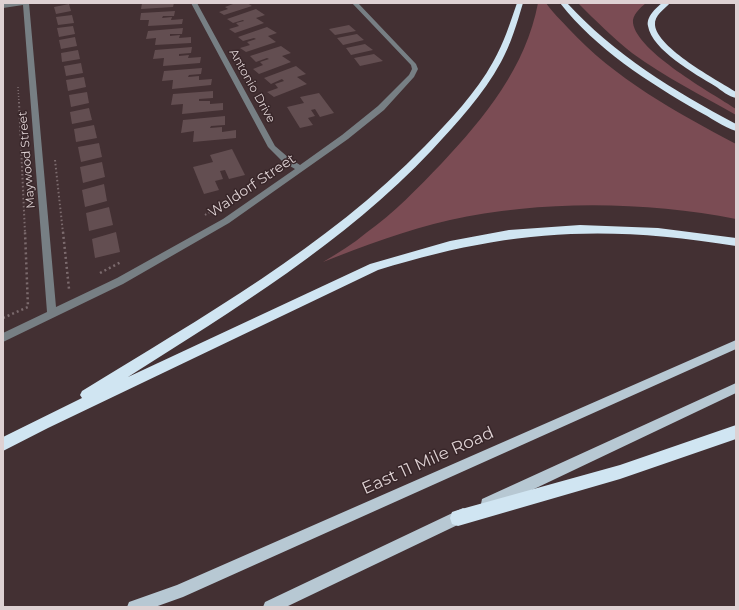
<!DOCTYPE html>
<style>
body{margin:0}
#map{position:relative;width:739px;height:610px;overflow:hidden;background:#433033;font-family:Montserrat,sans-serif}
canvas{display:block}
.frame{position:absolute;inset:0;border:4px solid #ded1d3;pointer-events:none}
</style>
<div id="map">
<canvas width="739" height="610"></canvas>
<div class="frame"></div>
</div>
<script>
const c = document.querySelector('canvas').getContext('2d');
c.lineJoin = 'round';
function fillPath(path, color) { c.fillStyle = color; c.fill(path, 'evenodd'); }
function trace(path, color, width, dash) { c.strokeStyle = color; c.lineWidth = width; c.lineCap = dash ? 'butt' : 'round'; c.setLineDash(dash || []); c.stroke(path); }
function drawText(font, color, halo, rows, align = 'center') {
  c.font = font + ' Montserrat,sans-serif'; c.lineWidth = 3; c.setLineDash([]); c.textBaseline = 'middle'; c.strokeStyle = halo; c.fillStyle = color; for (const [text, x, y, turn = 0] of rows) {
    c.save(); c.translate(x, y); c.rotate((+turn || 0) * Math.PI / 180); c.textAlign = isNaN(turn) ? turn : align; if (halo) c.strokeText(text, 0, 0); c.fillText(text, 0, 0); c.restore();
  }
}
const green = new Path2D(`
 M538,3H546C552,12 561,20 568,28C615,79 676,112 736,144V219C646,201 539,200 450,220C406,230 364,246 323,262C338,253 353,244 366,233C394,213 418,188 442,163C485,117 526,67 538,3Z
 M578,3H646C640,8 632,15 633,23C637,52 712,93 736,109V115C701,95 665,77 632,53C613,38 595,20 578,3Z`);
const building = new Path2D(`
 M142,3H174L173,7L141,9Z
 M231,3H247L252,6L224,15L219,12L228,9L225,7L233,4Z
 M69,4L71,11L56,14L54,7Z
 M256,9L265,15L256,18L264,23L235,33L229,29L239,26L236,23L244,21L243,20L233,23L227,19Z
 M175,11L174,16H163L162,18L172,17L171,20L183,19L182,24L148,26L149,20H140L141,13Z
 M72,15L74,23L58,25L56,17Z
 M349,25L356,31L335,35L329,29Z
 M73,26L75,34L59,37L57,28Z
 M267,27L277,33L268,36L276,42L246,52L240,48L250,45L247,42L256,39L254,38L243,41L238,37Z
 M183,28L182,34H170V36L180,35L179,38L191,37V43L155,45L156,38L146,39L148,31Z
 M357,34L364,40L343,45L337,38Z
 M75,37L77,46L61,49L59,40Z
 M365,44L373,50L351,55L346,48Z
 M281,46L291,53L282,56L291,62L259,74L253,69L263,65L260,62L269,59L267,58L256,62L250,56Z
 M192,47L191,53L179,54V56L189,55L188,58L201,57L200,63L163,66L164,58L153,59L155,50Z
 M78,50L80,59L62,62L61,53Z
 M374,54L383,61L360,66L354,58Z
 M81,63L83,73L66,76L64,66Z
 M296,66L306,74L297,77L307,84L274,97L267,92L278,88L275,84L284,81L282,79L271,84L264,78Z
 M202,68L201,74L189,75L188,77L199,76V80L212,79L211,85L172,89L173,80L162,81L164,71Z
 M84,77L86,87L68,91L66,80Z
 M213,91V98L199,99V101H210V104L223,103V110L182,114L183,104L171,105L173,94Z
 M87,92L89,103L71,107L69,95Z
 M319,93L334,113L320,117L315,109L311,110L315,116L308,118L313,125L300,128L287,107L304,103L300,97Z
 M89,108L92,120L72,124L70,112Z
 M225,116V125L211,126L210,128L222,127V132L236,130V138L193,142L194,131L181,133L183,120Z
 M94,125L97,138L76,142L74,129Z
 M99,143L102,157L81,162L78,147Z
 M232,149L245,175L229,179L225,170L220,171L223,179L215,181L219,190L204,194L193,167L213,162L210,155Z
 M102,162L105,177L83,183L80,167Z
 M104,184L107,201L85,207L82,190Z
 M109,207L113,225L89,231L86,213Z
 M116,232L120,252L95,258L92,239Z`);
const pathFar2 = new Path2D(`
 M18,87L19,103`);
const pathFar1 = new Path2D(`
 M19,102L25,233
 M55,160L63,233
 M205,215L225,203`);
const path = new Path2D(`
 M63,232L69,289L71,288
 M100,273L121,262
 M3,318L28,307L25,232`);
const minor = new Path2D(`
 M12,3H29L56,307L117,278L223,219L295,169L283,162L268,147L191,3H197L275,146L289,158L300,165L342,135L378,106L409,75L412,69L411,65L352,3H358L416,64L418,69L414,77L384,110L348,139L229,223L123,284L3,342V333L47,312L23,5L3,8V4Z`);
const major = new Path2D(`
 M736,340V349L183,597L155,607H127L129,602L177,585Z
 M736,383V393L492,509L487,510L482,509L481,504L482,499Z
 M463,508L468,510L470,515L468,520L286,607H263L265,602Z`);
const highway = new Path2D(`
 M517,3H523C517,23 511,44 501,62C483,95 457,123 432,150C344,243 235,309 128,377L370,264L450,241L509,230L580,225L658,228L736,238V246C604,224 506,230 378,270L48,428L3,451V437L82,398L80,395L82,391C202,317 326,248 425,146C450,120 476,93 493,62C504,43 510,23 517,3Z
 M560,3H567C615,55 674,91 736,124V131C723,127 710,117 698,111C648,82 596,49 560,3Z
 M662,3H670C665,9 654,15 655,25C657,48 717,80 736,92V98C729,97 721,90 715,86C695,74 652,50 648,26C646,17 656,8 662,3Z
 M736,425V439L620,479L458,526L452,524L450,518L452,512L458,510L620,465Z`);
const farStreetnames = [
 ["Antonio Drive",252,86,61],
 ["Maywood Street",27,160,-95]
];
const streetNames = [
 ["Waldorf Street",252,186,-34]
];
const nearStreetnames = [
 ["East 11 Mile Road",428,461,-24]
];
fillPath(green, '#7b4c54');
fillPath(building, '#634e51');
trace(pathFar2, '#7c6b6e', 1.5, [1, 2]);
trace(pathFar1, '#7c6b6e', 2, [1.5, 2.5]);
trace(path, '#7c6b6e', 2.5, [2, 3]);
fillPath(minor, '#777f84');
fillPath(major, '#b7c8d3');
fillPath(highway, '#d0e5f2');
drawText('12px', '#ded1d3', '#382629', farStreetnames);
drawText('14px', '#ded1d3', '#382629', streetNames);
drawText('17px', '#ded1d3', '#382629', nearStreetnames);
</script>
